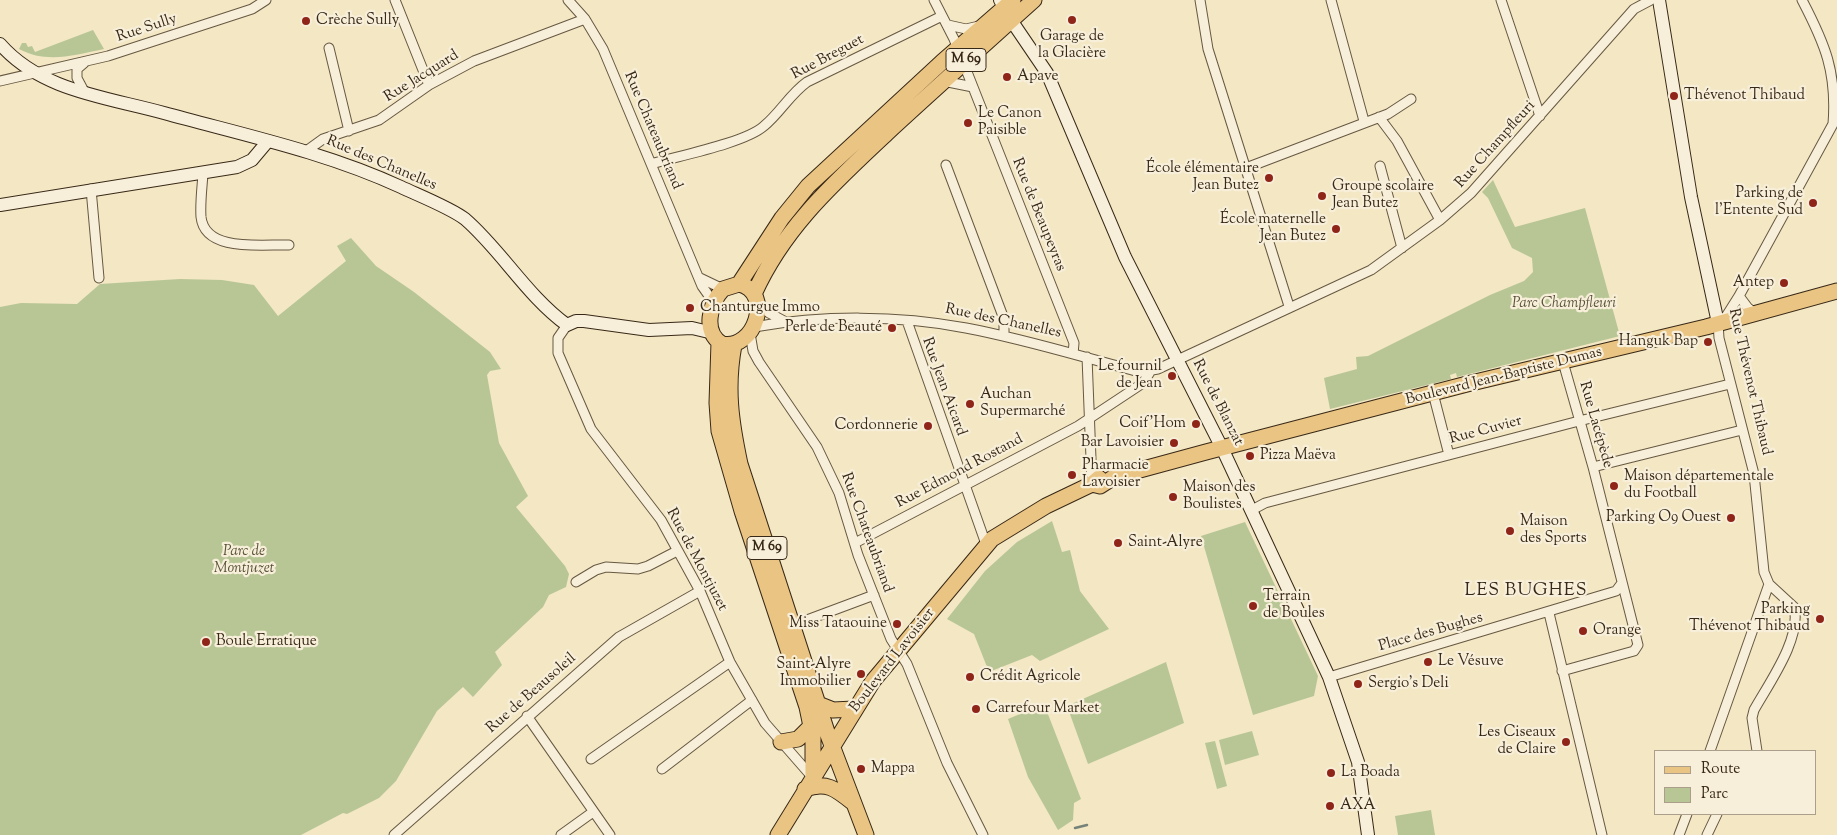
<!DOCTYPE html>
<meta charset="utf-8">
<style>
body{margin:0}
#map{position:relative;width:1837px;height:835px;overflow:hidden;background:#f3e7c4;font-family:"Sorts Mill Goudy",serif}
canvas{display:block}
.legend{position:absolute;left:1654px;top:750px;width:162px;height:65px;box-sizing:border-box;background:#f7efd9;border:1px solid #ab9f8b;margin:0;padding:6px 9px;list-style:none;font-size:15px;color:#382817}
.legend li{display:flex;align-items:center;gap:10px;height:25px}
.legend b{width:25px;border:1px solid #ab9f8b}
</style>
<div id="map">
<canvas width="1837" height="835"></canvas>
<ul class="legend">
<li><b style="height:6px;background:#eac482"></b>Route</li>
<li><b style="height:14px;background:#b8c696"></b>Parc</li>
</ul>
</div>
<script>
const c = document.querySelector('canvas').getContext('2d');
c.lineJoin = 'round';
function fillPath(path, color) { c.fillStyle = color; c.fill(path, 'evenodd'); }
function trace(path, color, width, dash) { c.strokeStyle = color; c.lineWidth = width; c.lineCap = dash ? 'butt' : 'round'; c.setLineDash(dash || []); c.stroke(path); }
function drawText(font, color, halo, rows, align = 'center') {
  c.font = font + ' "Sorts Mill Goudy",serif'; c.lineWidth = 4.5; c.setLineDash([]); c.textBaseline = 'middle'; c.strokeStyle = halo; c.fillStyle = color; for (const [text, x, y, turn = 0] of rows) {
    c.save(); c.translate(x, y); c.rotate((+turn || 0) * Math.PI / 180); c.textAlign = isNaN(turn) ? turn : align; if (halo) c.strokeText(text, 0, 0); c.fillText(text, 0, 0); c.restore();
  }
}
const green = new Path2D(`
 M93,30L104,49C74,55 47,64 19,49L22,43H26L28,47L32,46L35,52Z
 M1493,180L1515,227L1585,208L1620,336L1457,377L1456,373L1450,375L1451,379L1330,409L1324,378L1357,369L1356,357L1368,356L1490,295L1524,281L1533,272L1532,258L1512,248L1488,198L1482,192Z
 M351,238L376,266L414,292L490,352L501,369L490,371L487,375L499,443L528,496L516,507L565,566L569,574L566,587L549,595L543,607L495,652L502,665L473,697L463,687L437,711L396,781L379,798L347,814L343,813L301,835H0V307L21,303L77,304L100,284L180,279L222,280L254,285L278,316L346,261L337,246Z
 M1052,521L1062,552L1070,550L1080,591L1109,629L1040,661L1032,655L989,672L974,634L947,619L985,571L1017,542Z
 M1245,522L1318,676L1314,696L1253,715L1201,536Z
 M1166,662L1184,723L1088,764L1067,706Z
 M1044,704L1081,799L1074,803L1073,820L1058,830L1028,777L1008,719Z
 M1252,731L1259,755L1225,765L1219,740Z
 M1215,741L1227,786L1217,789L1205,743Z
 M1431,810L1435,835H1398L1395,816Z`);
const stream = new Path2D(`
 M1075,828L1087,825`);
const street = new Path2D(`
 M395,0L429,85
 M568,0L585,19L603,49L702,286L714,303
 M934,0L954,39L1074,343L1073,354
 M1200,0L1208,49L1289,306
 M1331,0L1364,121
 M1501,0L1540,116
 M948,25L966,29L979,26
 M329,48L349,131
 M84,63L77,69V78L85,93
 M0,81L108,56L252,9L266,0
 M943,81L973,87
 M1379,117L1397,141L1440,220
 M305,152L323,139L379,120L429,85L474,61L585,19
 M651,164C678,156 745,143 764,126C780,113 790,94 807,82L942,16
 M946,165L1004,319V336
 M1380,166L1402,248
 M1246,168L1388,114L1411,99
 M203,174C202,188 200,203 201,217C205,253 263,244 289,245
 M91,189L99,278
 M700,278L723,289
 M1739,296L1748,308L1755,313
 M758,304L769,313L786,322
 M907,321L987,547
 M567,325L558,338V353L591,429L661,520L700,591L730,662L765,723L813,778
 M754,327C822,315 898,315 966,328C1025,339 1082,357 1140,372L1158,369L1371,270L1440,220L1471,193L1634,9L1651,0
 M750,333L753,351L759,362L817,447L839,493L858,555L891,639L907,664L947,763L983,835
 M1087,357L1092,484
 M1433,393L1449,455
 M1593,467L1742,430
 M1252,510L1265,503L1579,421L1730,384
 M855,543L1078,426L1143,383L1150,372
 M576,582L596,570L606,567L638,569L648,566L677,551
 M1549,613L1602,835
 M807,620L874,595
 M1562,671L1634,651L1638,645L1593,467L1563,362
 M1329,677L1616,591L1622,583
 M527,716L610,835
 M1710,751L1769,584
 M1757,751L1752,718L1754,710C1769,683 1802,638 1794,607L1769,584L1764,572L1754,474L1719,338L1718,323L1727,315L1739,296L1833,124C1837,72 1825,44 1802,0
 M591,759L730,662
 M662,769L752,700
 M394,835L619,637L700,591
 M561,835L593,812
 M1679,835L1687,814
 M1707,835L1717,814`);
const secondary = new Path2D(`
 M1000,0L1011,20L1047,73L1125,257L1222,448L1329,677L1358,762L1368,835
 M1659,0L1691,197L1718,323
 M0,44C41,91 106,97 164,113C244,135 325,152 401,187C418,195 451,208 465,219C501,250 527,296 567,325L576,321H584L649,330L692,328L713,333
 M0,205L237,167L252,160L268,141`);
const primary = new Path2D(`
 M739,284L782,218L808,186L942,62L1013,0
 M739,284C774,292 755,351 722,344C702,332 710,303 723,289Z
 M754,294C784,227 835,182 887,133C936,88 985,44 1034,0
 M719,342L717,403L719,431L742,511L807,707L813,736V776
 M734,345C726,388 731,422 740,464L828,735L866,835
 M1092,484L1100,486L1114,477L1206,452L1467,384L1706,327L1837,291
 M818,704L833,710L854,709
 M781,742L798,739L812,725
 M805,789C826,781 836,789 852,802
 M778,835L873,681L992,539L1046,506L1092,484L1099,478`);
const markers = [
 [1072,20,5,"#8f2418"],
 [306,21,5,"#8f2418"],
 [1007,77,5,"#8f2418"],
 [1674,96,5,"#8f2418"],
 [968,123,5,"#8f2418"],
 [1269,178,5,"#8f2418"],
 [1322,196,5,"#8f2418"],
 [1813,203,5,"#8f2418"],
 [1336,229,5,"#8f2418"],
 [1784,283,5,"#8f2418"],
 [690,308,5,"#8f2418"],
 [892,328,5,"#8f2418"],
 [1708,342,5,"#8f2418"],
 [1172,376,5,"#8f2418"],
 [970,404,5,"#8f2418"],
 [1196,424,5,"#8f2418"],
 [928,426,5,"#8f2418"],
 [1174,443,5,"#8f2418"],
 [1250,456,5,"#8f2418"],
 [1072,475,5,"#8f2418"],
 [1614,486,5,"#8f2418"],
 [1173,497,5,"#8f2418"],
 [1731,518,5,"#8f2418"],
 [1510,531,5,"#8f2418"],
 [1118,543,5,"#8f2418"],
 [1253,606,5,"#8f2418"],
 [1820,619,5,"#8f2418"],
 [897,624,5,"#8f2418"],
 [1583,631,5,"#8f2418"],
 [206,642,5,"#8f2418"],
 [1428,662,5,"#8f2418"],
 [861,674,5,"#8f2418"],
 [970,677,5,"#8f2418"],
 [1358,684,5,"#8f2418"],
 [976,709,5,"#8f2418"],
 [1566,742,5,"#8f2418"],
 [861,769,5,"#8f2418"],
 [1331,773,5,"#8f2418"],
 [1330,806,5,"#8f2418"]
];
const shields = [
 [966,60,40],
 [767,548,40]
];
const shieldNames = [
 ["M 69",966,60],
 ["M 69",767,548]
];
const poiNames = [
 ["Crèche Sully",316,21],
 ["Garage de",1072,37,"center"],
 ["la Glacière",1072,54,"center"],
 ["Apave",1017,77],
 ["Thévenot Thibaud",1684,96],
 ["Le Canon",978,114],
 ["Paisible",978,131],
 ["École élémentaire",1259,169,"right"],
 ["Jean Butez",1259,186,"right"],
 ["Groupe scolaire",1332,187],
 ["Jean Butez",1332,204],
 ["Parking de",1803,194,"right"],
 ["l'Entente Sud",1803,211,"right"],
 ["École maternelle",1326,220,"right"],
 ["Jean Butez",1326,237,"right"],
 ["Antep",1774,283,"right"],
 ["Chanturgue Immo",700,308],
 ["Perle de Beauté",882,328,"right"],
 ["Hanguk Bap",1698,342,"right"],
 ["Le fournil",1162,367,"right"],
 ["de Jean",1162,384,"right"],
 ["Auchan",980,395],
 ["Supermarché",980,412],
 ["Coif'Hom",1186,424,"right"],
 ["Cordonnerie",918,426,"right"],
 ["Bar Lavoisier",1164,443,"right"],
 ["Pizza Maëva",1260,456],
 ["Pharmacie",1082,466],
 ["Lavoisier",1082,483],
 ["Maison départementale",1624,477],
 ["du Football",1624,494],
 ["Maison des",1183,488],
 ["Boulistes",1183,505],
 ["Parking O9 Ouest",1721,518,"right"],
 ["Maison",1520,522],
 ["des Sports",1520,539],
 ["Saint-Alyre",1128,543],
 ["Terrain",1263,597],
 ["de Boules",1263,614],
 ["Parking",1810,610,"right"],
 ["Thévenot Thibaud",1810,627,"right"],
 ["Miss Tataouine",887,624,"right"],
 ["Orange",1593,631],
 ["Boule Erratique",216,642],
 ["Le Vésuve",1438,662],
 ["Saint-Alyre",851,665,"right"],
 ["Immobilier",851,682,"right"],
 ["Crédit Agricole",980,677],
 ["Sergio's Deli",1368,684],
 ["Carrefour Market",986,709],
 ["Les Ciseaux",1556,733,"right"],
 ["de Claire",1556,750,"right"],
 ["Mappa",871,769],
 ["La Boada",1341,773],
 ["AXA",1340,806]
];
const streetNames = [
 ["Rue Sully",147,29,-18],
 ["Rue Breguet",828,58,-28],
 ["Rue Jacquard",422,77,-32],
 ["Rue Chateaubriand",652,131,67],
 ["Rue Champfleuri",1496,145,-48],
 ["Rue des Chanelles",381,164,23],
 ["Rue de Beaupeyras",1038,215,68],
 ["Rue des Chanelles",1003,322,12],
 ["Boulevard Jean-Baptiste Dumas",1504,377,-14],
 ["Rue Thévenot Thibaud",1749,382,77],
 ["Rue Jean Aicard",943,387,70],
 ["Rue de Blanzat",1217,403,63],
 ["Rue Lacépède",1595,425,74],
 ["Rue Cuvier",1486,431,-15],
 ["Rue Edmond Rostand",960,472,-28],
 ["Rue Chateaubriand",866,533,70],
 ["Rue de Montjuzet",696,560,62],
 ["Place des Bughes",1431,633,-16],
 ["Boulevard Lavoisier",893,661,-52],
 ["Rue de Beausoleil",532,694,-41]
];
const parkNames = [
 ["Parc Champfleuri",1564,304],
 ["Parc de",244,552],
 ["Montjuzet",244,569]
];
const quarterNames = [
 ["LES BUGHES",1526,592]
];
fillPath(green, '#b8c696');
trace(stream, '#758279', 2.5);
trace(street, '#675842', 11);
trace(secondary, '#382817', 14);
trace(primary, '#382817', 17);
trace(street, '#f7efd9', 9);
trace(secondary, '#f7efd9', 12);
trace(primary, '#eac482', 15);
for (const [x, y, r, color] of markers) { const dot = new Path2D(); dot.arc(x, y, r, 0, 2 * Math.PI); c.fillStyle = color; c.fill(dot); trace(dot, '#f7efd9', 2); }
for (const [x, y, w] of shields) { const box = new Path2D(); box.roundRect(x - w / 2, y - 11.5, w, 23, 4); c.fillStyle = '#f7efd9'; c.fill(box); trace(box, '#382817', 1); }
drawText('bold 14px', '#382817', null, shieldNames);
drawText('15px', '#382817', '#f7efd9', poiNames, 'left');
drawText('15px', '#382817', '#f7efd9', streetNames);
drawText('italic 15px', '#585037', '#f7efd9', parkNames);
c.letterSpacing = '1px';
drawText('18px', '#382817', '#f7efd9', quarterNames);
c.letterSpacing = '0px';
</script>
